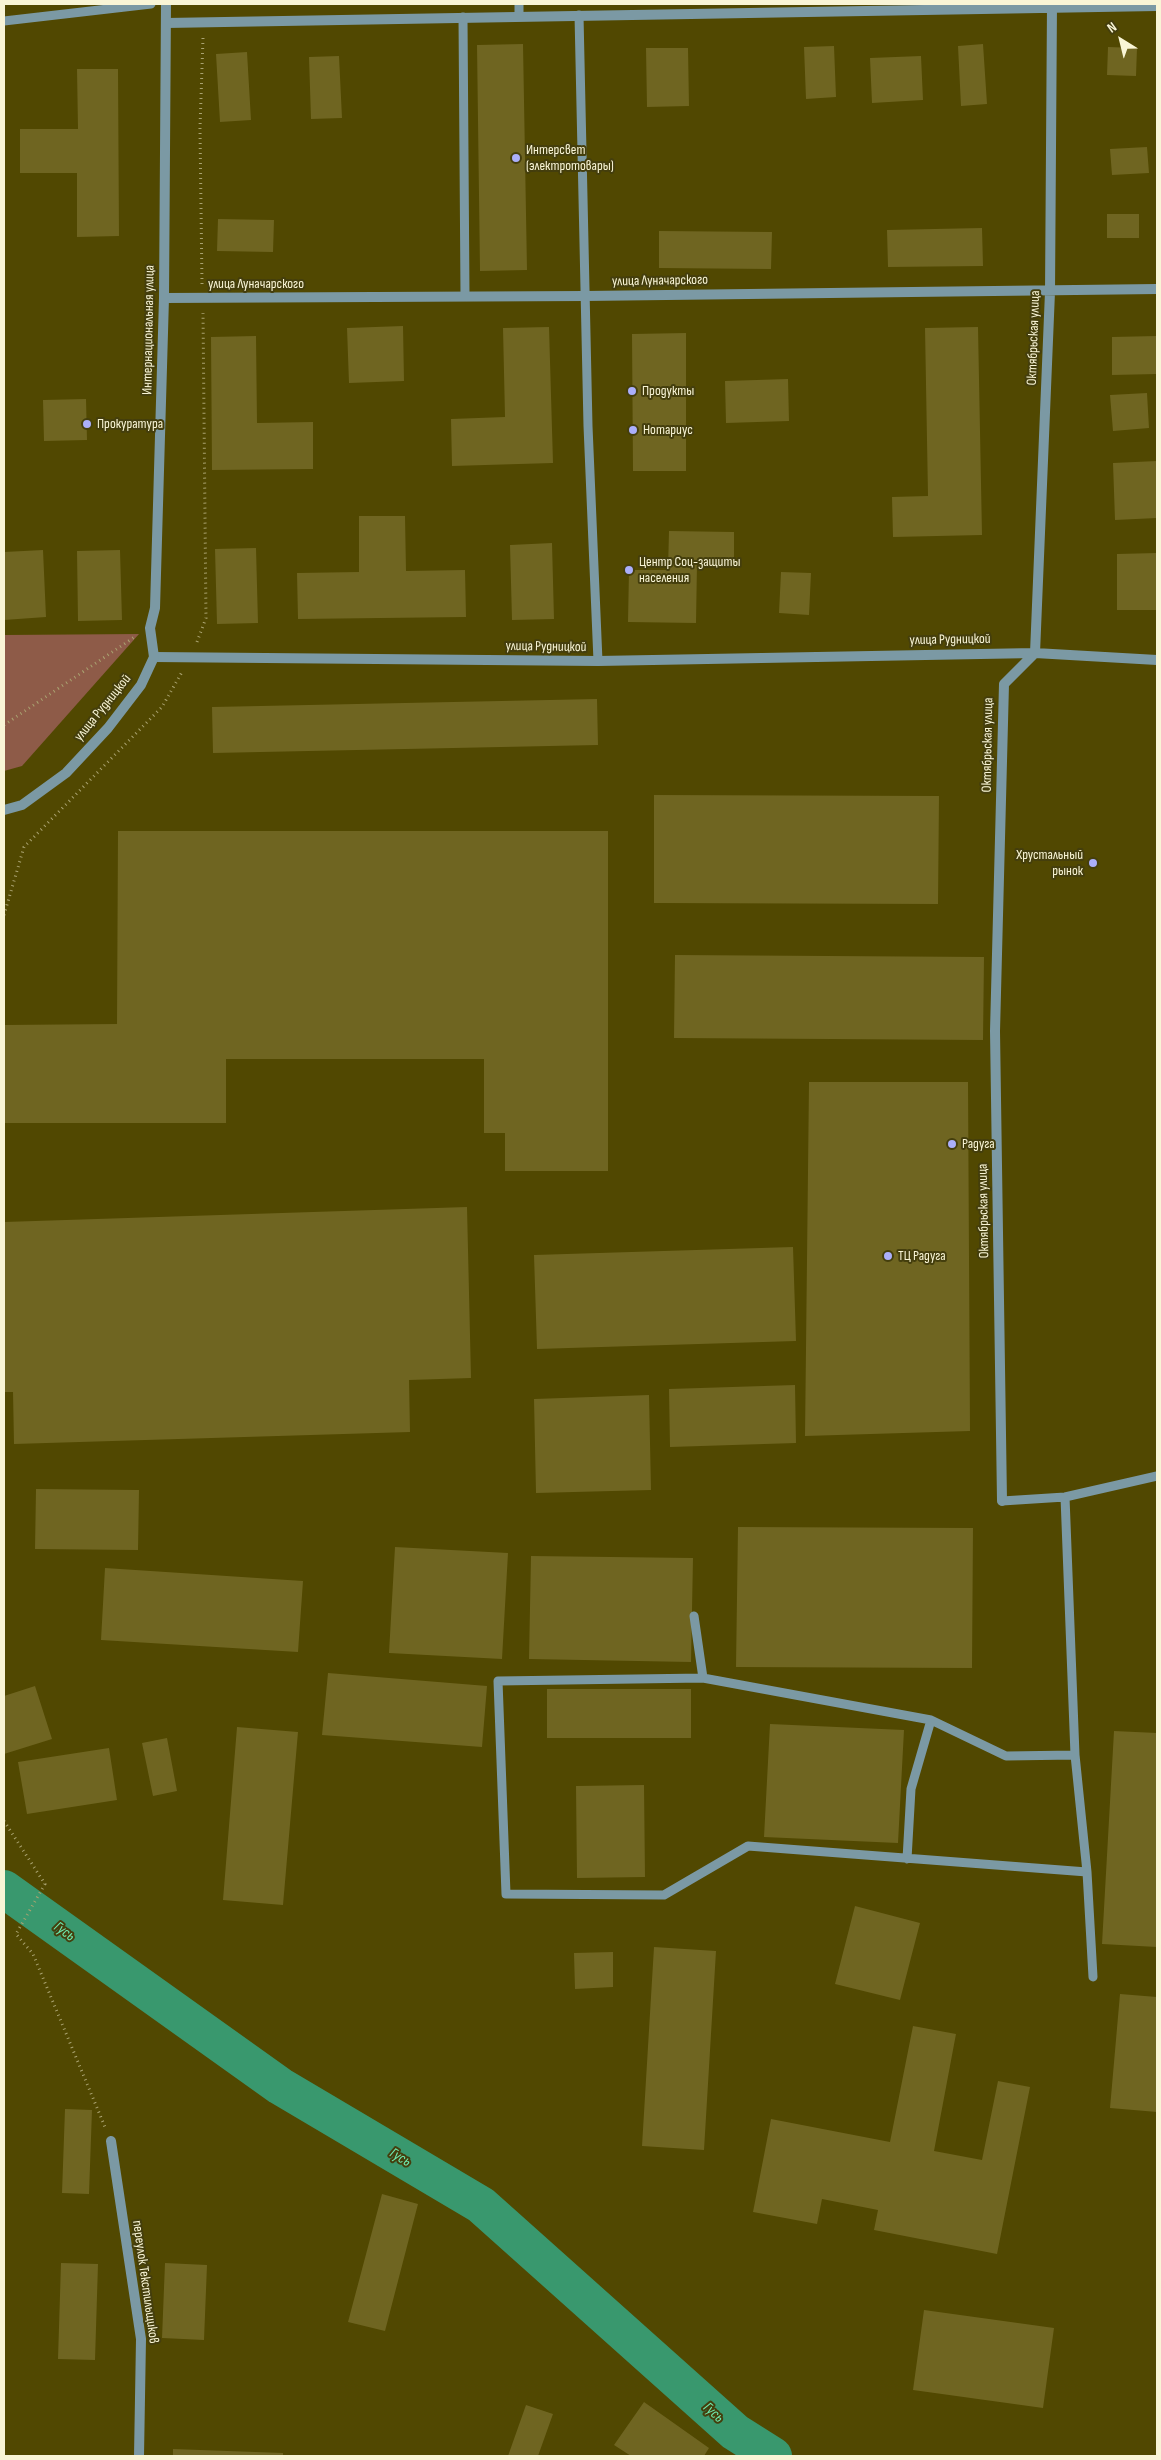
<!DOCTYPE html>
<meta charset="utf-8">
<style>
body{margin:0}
#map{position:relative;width:1161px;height:2460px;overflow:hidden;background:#514801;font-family:"Sofia Sans Condensed",sans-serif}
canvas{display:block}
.frame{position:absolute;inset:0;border:5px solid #f9f5d6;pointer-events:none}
.north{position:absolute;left:1096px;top:15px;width:50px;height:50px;-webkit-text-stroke:4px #443e0d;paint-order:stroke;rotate:324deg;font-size:14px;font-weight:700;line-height:20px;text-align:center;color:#f9f5d6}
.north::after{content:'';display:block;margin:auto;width:18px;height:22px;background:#f9f5d6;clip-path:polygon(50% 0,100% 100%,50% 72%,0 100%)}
</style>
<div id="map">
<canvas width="1161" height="2460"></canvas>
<div class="frame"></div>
<div class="north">N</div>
</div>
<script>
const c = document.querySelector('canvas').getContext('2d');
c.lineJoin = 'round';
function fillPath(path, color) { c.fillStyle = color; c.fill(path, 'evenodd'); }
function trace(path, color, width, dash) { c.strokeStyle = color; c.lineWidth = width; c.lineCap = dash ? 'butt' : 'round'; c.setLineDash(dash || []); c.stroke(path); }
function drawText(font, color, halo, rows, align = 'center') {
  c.font = font + ' "Sofia Sans Condensed",sans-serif'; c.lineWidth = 4; c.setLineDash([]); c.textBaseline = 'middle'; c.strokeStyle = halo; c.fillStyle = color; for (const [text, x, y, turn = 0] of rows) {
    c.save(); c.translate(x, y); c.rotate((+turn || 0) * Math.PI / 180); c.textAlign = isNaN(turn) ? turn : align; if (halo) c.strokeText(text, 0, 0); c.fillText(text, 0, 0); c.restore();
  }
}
const green = new Path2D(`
 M139,634L22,766L4,771V635Z`);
const river = new Path2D(`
 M4,1889L280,2086L481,2205L735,2432L773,2456`);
const building = new Path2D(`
 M523,44L527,270L480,271L477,45Z
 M983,44L987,104L961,106L958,46Z
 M834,46L836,97L806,99L804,47Z
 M1108,47L1137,48L1136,76L1107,75Z
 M646,48H688L689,106L647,107Z
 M247,52L251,120L220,122L216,54Z
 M339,56L342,118L311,119L309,57Z
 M921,56L923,100L872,103L870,58Z
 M77,69H118L119,236L77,237V173H20V129H78Z
 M1147,147L1149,173L1112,175L1110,149Z
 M1107,214H1139V238H1107Z
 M218,219L274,220L273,252L217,251Z
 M982,228L983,266L888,267L887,230Z
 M659,231L772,232L771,269L659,268Z
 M403,326L404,381L349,383L347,328Z
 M549,327L553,463L452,466L451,419L505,417L503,328Z
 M978,327L982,535L893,537L892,497L928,496L925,328Z
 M686,333V471H633L632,334Z
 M256,336L257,423L313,422V469L212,470L211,337Z
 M1157,336V374L1112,375V337Z
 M788,379L789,421L726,423L725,381Z
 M1147,393L1149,428L1113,431L1110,395Z
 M86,399L87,440L44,441L43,400Z
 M1157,461V518L1115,520L1113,463Z
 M359,516H405L406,571L465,570L466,617L298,619L297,573L359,572Z
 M669,531L734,532V564H697L696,623L628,622L629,570H668Z
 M552,543L554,619L512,620L510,545Z
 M256,548L258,623L217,624L215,549Z
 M43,550L46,617L4,620V552Z
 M120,550L122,620L78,621L77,551Z
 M1157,553V610H1117V554Z
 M781,572L811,573L809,615L779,613Z
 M597,699L598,745L213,753L212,707Z
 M654,795L939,796L938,904L654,903Z
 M118,831H608V1171H505V1133H484V1059H226V1123H4V1025L117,1024Z
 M675,955L984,957L983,1040L674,1038Z
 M809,1082H968L970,1431L805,1436Z
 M467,1207L471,1378L409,1380L410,1432L14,1444L13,1392H4V1222Z
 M793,1247L796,1341L537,1349L534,1255Z
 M795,1385L796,1443L670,1447L669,1389Z
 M649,1395L651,1490L536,1493L534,1399Z
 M36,1489L139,1490L138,1550L35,1549Z
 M738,1527L973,1528L972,1668L736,1667Z
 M395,1547L508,1553L502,1659L389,1653Z
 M531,1556L693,1558L691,1662L529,1659Z
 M105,1568L303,1581L298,1652L101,1640Z
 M328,1673L487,1686L482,1747L322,1735Z
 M35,1686L52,1739L4,1754V1696Z
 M547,1689H691V1738H547Z
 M770,1724L904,1730L898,1843L764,1837Z
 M237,1727L298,1732L283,1905L223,1900Z
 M1114,1731L1157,1733V1947L1102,1944Z
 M167,1738L177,1791L153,1796L142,1743Z
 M109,1748L117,1800L27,1814L18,1762Z
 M644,1785L645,1877L577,1878L576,1786Z
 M855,1906L920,1923L900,2000L835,1984Z
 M654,1947L716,1951L704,2150L642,2146Z
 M613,1952V1987L575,1989L574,1953Z
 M1120,1994L1157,1997V2112L1110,2108Z
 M913,2026L956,2034L934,2151L982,2160L998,2081L1030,2087L997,2254L874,2230L878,2210L822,2199L817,2224L753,2212L771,2119L890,2142Z
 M65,2109L92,2110L89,2194L62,2193Z
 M382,2194L418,2204L385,2331L348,2322Z
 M61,2263L98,2264L95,2360L58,2359Z
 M165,2263L207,2265L204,2340L162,2338Z
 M924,2310L1054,2328L1043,2408L913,2390Z
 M644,2402L709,2448L704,2456H631L614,2445Z
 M526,2405L553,2414L538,2456H508Z
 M173,2449L283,2453V2456H173Z`);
const path = new Path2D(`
 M202,284L200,128L203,38
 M197,642L206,618L203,313
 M4,725L136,636
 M4,915L24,847L162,707L182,672
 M4,1821L45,1884L16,1934L33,1954L105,2127`);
const service = new Path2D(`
 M519,4V16
 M579,15L588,426L598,661
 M463,17L465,296
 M4,21L151,4
 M1065,1497L1075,1755L1087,1872L1093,1977
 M1002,1501L1065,1497L1157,1476
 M694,1616L703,1678L498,1681L506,1894L664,1895L748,1846L1087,1872
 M703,1678L931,1720L1006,1756L1075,1755
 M907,1859L911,1789L931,1720`);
const minor = new Path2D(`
 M166,23L1157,6
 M164,298L585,296L1157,289
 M154,657L598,661L1035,653L1157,660
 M1002,1501L995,1031L1004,684L1035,653L1050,292L1052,4
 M111,2141L141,2339L139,2456`);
const tertiary = new Path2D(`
 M4,810L22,805L66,773L108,728L141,685L154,657L150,628L155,608L164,298L166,4`);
const markers = [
 [516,158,5,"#abaffb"],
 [632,391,5,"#abaffb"],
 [87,424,5,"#abaffb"],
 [633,430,5,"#abaffb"],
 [629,570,5,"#abaffb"],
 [1093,863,5,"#abaffb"],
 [952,1144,5,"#abaffb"],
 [888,1256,5,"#abaffb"]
];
const poiNames = [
 ["Интерсвет",526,150],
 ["(электротовары)",526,166],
 ["Продукты",642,391],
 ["Прокуратура",97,424],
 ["Нотариус",643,430],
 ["Центр Соц-защиты",639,562],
 ["населения",639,578],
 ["Хрустальный",1083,855,"right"],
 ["рынок",1083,871,"right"],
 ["Радуга",962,1144],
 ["ТЦ Радуга",898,1256]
];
const streetNames = [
 ["улица Луначарского",660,281,-1],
 ["улица Луначарского",256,284],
 ["Интернациональная улица",149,330,-89],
 ["Октябрьская улица",1034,338,-88],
 ["улица Рудницкой",950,640,-1],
 ["улица Рудницкой",546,647,1],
 ["улица Рудницкой",103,708,-51],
 ["Октябрьская улица",988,745,-89],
 ["Октябрьская улица",984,1211,-91],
 ["переулок Текстильщиков",145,2282,82]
];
const waterNames = [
 ["Гусь",64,1932,36],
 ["Гусь",400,2158,31],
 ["Гусь",713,2413,42]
];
fillPath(green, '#8e5b48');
trace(river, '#39986e', 38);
fillPath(building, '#6f6521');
trace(path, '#aaa371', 3, [1, 4]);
trace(service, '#7b99a4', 9);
trace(minor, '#7b99a4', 10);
trace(tertiary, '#7b99a4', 10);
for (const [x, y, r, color] of markers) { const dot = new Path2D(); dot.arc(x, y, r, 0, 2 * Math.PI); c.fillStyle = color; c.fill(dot); trace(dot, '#443e0d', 2); }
drawText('14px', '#f9f5d6', '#443e0d', poiNames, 'left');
drawText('14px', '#f9f5d6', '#443e0d', streetNames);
drawText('italic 15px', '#6eecb1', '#443e0d', waterNames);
</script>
